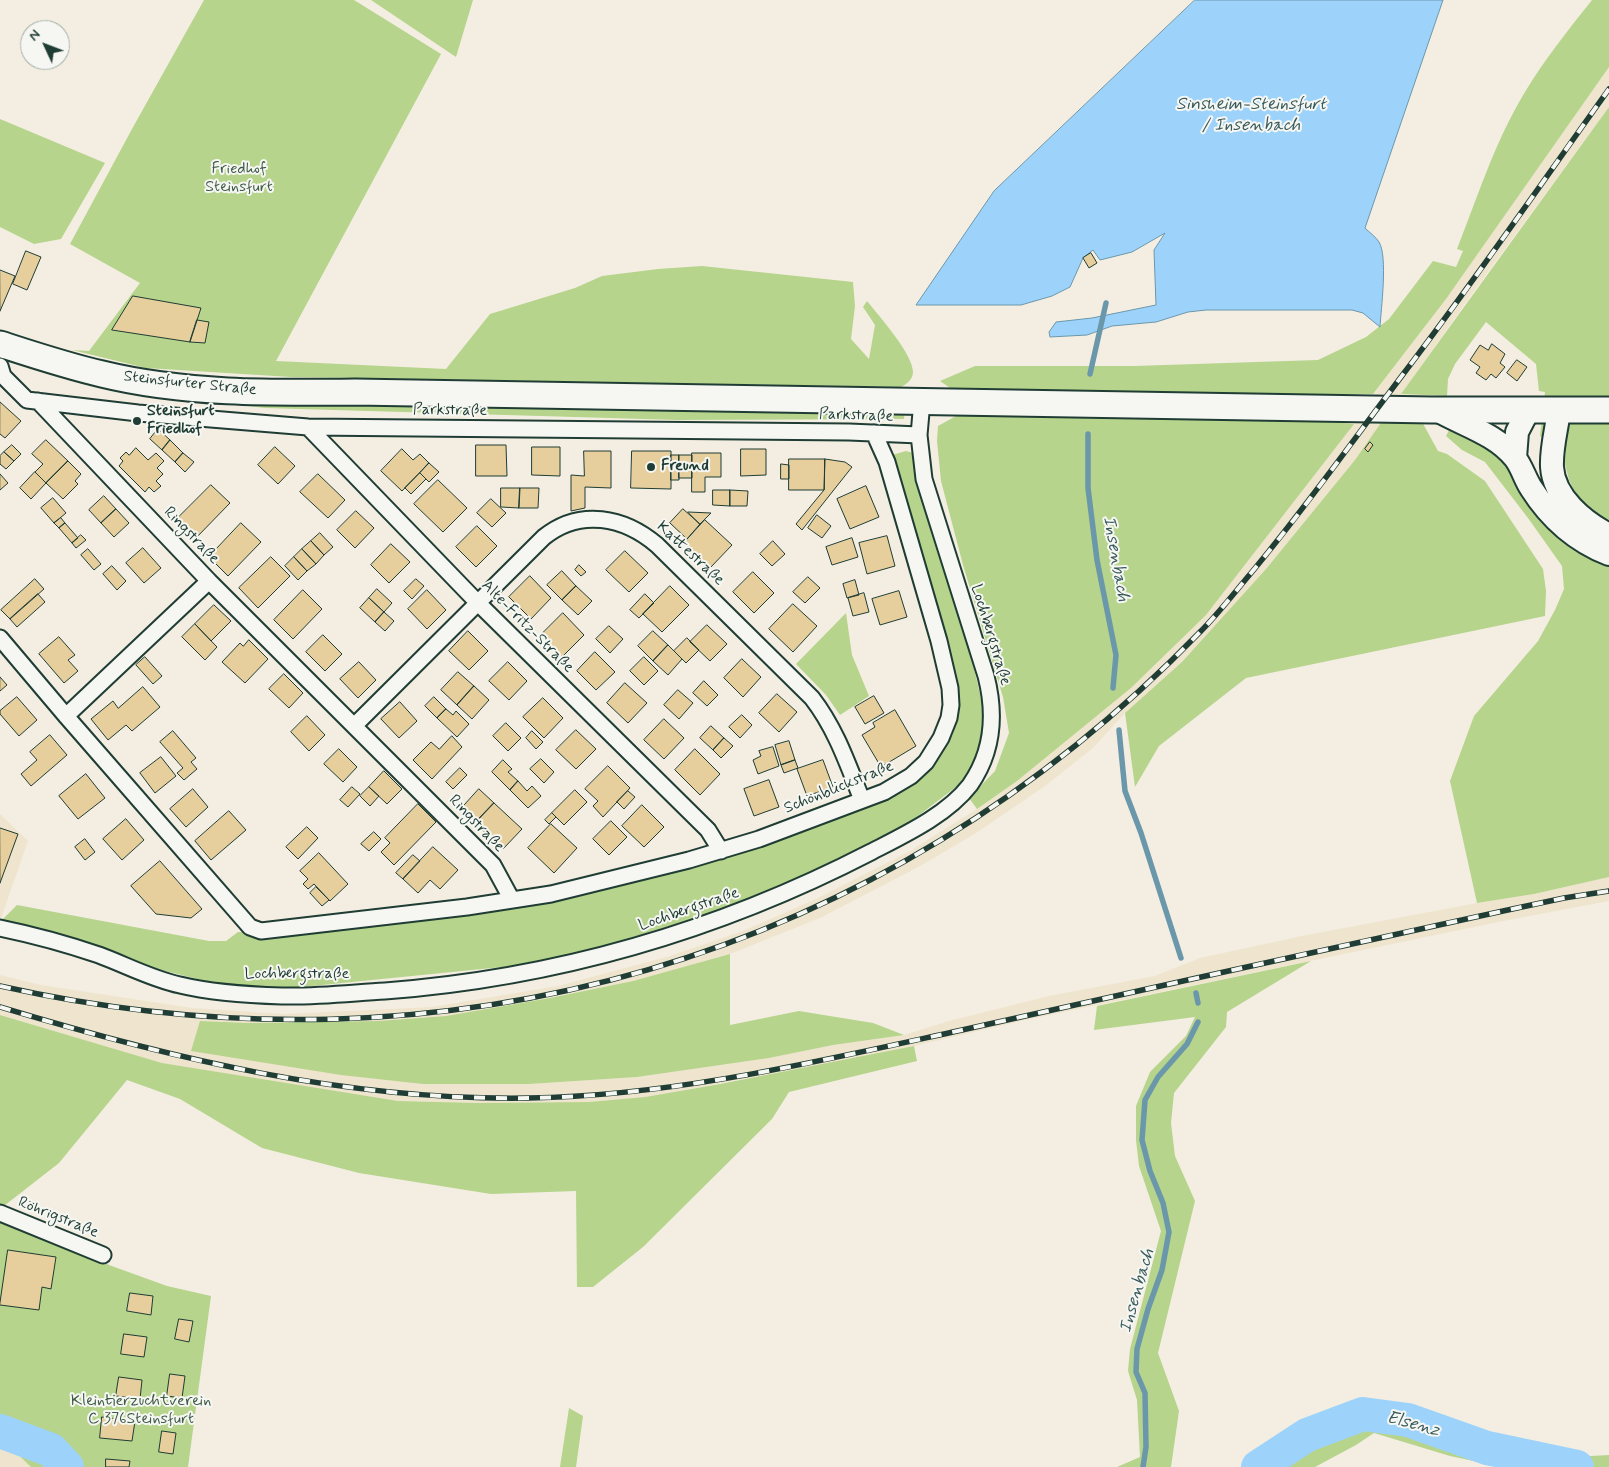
<!DOCTYPE html>
<meta charset="utf-8">
<style>
body{margin:0}
#map{position:relative;width:1609px;height:1467px;overflow:hidden;background:#f3eee1;font-family:Mynerve,sans-serif}
canvas{display:block}
.north{position:absolute;left:20px;top:20px;width:50px;height:50px;box-sizing:border-box;background:#f6f6f2;border:1px solid #a0aca6;border-radius:50%;rotate:313deg;font-size:14px;font-weight:700;line-height:20px;text-align:center;color:#1f3d34}
.north::after{content:'';display:block;margin:auto;width:18px;height:22px;background:#1f3d34;clip-path:polygon(50% 0,100% 100%,50% 72%,0 100%)}
</style>
<div id="map">
<canvas width="1609" height="1467"></canvas>
<div class="north">N</div>
</div>
<script>
const c = document.querySelector('canvas').getContext('2d');
c.lineJoin = 'round';
function fillPath(path, color) { c.fillStyle = color; c.fill(path, 'evenodd'); }
function trace(path, color, width, dash) { c.strokeStyle = color; c.lineWidth = width; c.lineCap = dash ? 'butt' : 'round'; c.setLineDash(dash || []); c.stroke(path); }
function drawText(font, color, halo, rows, align = 'center') {
  c.font = font + ' Mynerve,sans-serif'; c.lineWidth = 4; c.setLineDash([]); c.textBaseline = 'middle'; c.strokeStyle = halo; c.fillStyle = color; for (const [text, x, y, turn = 0] of rows) {
    c.save(); c.translate(x, y); c.rotate((+turn || 0) * Math.PI / 180); c.textAlign = isNaN(turn) ? turn : align; if (halo) c.strokeText(text, 0, 0); c.fillText(text, 0, 0); c.restore();
  }
}
const built = new Path2D(`
 M1609,67V107L1471,295L1355,460L1266,569L1182,662L1125,713L1093,748L1045,786L976,833L922,865L822,917L730,954L633,981L550,998L446,1016L378,1021L249,1023L200,1021L423,1084H529L637,1077L769,1058L833,1045L904,1035L949,1021L1049,996L1155,976L1200,958L1302,936L1477,903L1534,894L1609,877V901L1508,920L1025,1020L914,1046L837,1062L645,1097L589,1102L479,1103L398,1101L335,1092L162,1063L0,1015V975L41,985L192,1008L284,1014L432,1007L558,986L670,956L743,931L816,899L910,851L977,809L1017,781L1131,688L1206,615L1346,434L1378,388L1446,299Z
 M0,814L28,841L0,921Z
 M3,1440L31,1467H0V1441Z`);
const green = new Path2D(`
 M204,0H354L441,54L276,361L446,369L490,314L575,288L602,276L658,269L702,266L853,282L855,306L851,339L869,359L875,325L863,307L867,301C879,316 914,355 913,373C912,380 907,384 901,387L291,377L146,368L72,350L89,351L140,283L70,244L132,129Z
 M371,0H473L456,57Z
 M1592,0H1609V67L1446,299L1373,394H1206L953,390L940,381L975,366H1134L1318,360L1366,337L1389,319L1433,261L1456,267L1463,251L1457,249C1478,196 1495,141 1525,92C1544,60 1569,29 1592,0Z
 M1609,107V526L1582,506L1569,480L1564,460L1566,453L1540,436L1545,392L1539,391L1536,364L1486,322L1455,364L1448,379L1447,396L1401,394Z
 M0,119L105,163L61,239L34,244L0,227Z
 M241,396L905,408L904,419L678,420L265,408L239,405Z
 M965,411L1299,419L1354,424L1206,615L1131,688L1017,781L977,809L969,798L995,771L1009,733L1003,697L963,565L941,481L937,441L938,426Z
 M1385,417L1421,420L1438,451L1447,454L1485,481L1543,569L1546,591L1545,616L1246,678L1159,746L1135,787L1125,713L1182,662L1266,569L1355,460Z
 M1449,430L1477,441L1498,453L1609,562V877L1534,894L1477,903L1450,781L1474,716L1538,641L1555,610L1564,589L1562,566L1528,518L1485,462L1462,450L1446,436Z
 M906,451L913,453L970,651L985,716L981,741L976,755L967,776L960,784L910,822L796,880L738,904L625,940L542,963L302,987L268,988L218,984L161,970L103,949L0,922L17,905L209,941H226L238,932L294,933L505,905L853,810L906,788L938,760L953,734L958,705L952,664L892,455Z
 M846,613L852,655L869,696L840,715L826,695L796,664Z
 M730,954V1025L799,1011L873,1023L904,1035L833,1045L769,1058L637,1077L529,1084H423L341,1075L191,1051L200,1021L249,1023L378,1021L446,1016L550,998L633,981Z
 M1311,961L1227,1012L1226,1027L1174,1093L1171,1123L1175,1156L1195,1201L1158,1353L1179,1411L1171,1467H1117L1140,1457L1137,1400L1128,1371L1130,1349L1161,1231L1139,1166L1136,1140V1106L1150,1072L1186,1036L1195,1017L1094,1030L1097,1006Z
 M0,1015L162,1063L398,1101L479,1103L589,1102L645,1097L720,1084L914,1046L917,1061L789,1092L772,1119L643,1247L593,1287H577L576,1191L491,1194L359,1173L262,1148L180,1099L127,1080L59,1163L0,1209Z
 M0,1213L82,1249L109,1265L167,1286L211,1296L188,1467H31L4,1441H0Z
 M1362,1406L1409,1411L1491,1441L1571,1457L1609,1455V1467H1502L1450,1456L1374,1433L1356,1445L1315,1467H1245L1307,1423Z
 M569,1408L583,1416L576,1467H560Z`);
const water = new Path2D(`
 M1195,0H1443L1365,228C1370,233 1376,237 1379,242C1388,257 1381,309 1380,327L1363,313L1352,310H1206L1188,312L1156,322L1112,326L1087,335L1050,337L1049,332L1056,322L1092,318L1156,305L1154,250L1165,233L1132,252L1100,260L1093,250L1083,258L1070,287L1052,296L1021,305H916L994,191Z`);
const stream = new Path2D(`
 M1090,374L1106,303
 M1088,434V488L1097,560L1116,655L1113,688
 M1119,730L1125,791L1141,833L1181,958
 M1196,993L1198,1003
 M1143,1467L1146,1447L1145,1393L1136,1372L1137,1349L1148,1309L1162,1270L1169,1232L1163,1203L1150,1171L1142,1140L1145,1100L1158,1077L1187,1044L1198,1022`);
const river = new Path2D(`
 M0,1431L51,1450L67,1467
 M1258,1467L1307,1435L1363,1414L1408,1420L1487,1448L1577,1467`);
const building = new Path2D(`
 M26,251L41,257L27,290L13,284Z
 M1091,253L1097,263L1089,268L1083,258Z
 M0,270L15,276L0,311Z
 M133,296L201,308L190,342L112,330Z
 M197,320L209,322L205,343L190,342Z
 M1492,344L1505,354L1500,363L1505,367L1496,378L1491,374L1486,380L1476,373L1480,367L1470,360L1480,345L1488,350Z
 M1517,360L1527,367L1517,381L1507,373Z
 M0,402L21,421L5,438L0,434Z
 M158,429L170,440L162,450L150,439Z
 M46,440L68,461L46,483L35,472L43,464L32,454Z
 M170,440L183,453L175,462L162,450Z
 M1370,442L1373,445L1368,452L1365,449Z
 M12,445L21,454L14,461L4,452Z
 M476,445H506L507,476H476Z
 M275,447L295,466L278,484L258,465Z
 M532,447H560V476L532,475Z
 M136,448L148,460L156,453L164,461L157,468L163,474L156,481L161,486L154,492L149,487L145,492L119,466L123,461L120,458L126,452L129,455Z
 M402,449L413,460L420,454L429,463L402,491L381,471Z
 M741,449H766V475L741,476Z
 M584,451H611V488L585,487V508L571,511V475L584,476Z
 M632,451H671V489L631,488Z
 M4,452L14,461L6,469L0,464V456Z
 M183,453L194,462L185,472L175,462Z
 M692,453H721V477H705V492H692Z
 M671,455H679V480H671Z
 M679,455H692V478H679Z
 M789,459H825L824,490H789Z
 M825,459L845,462L852,467L802,530L796,524L824,490Z
 M68,461L81,474L75,481L78,484L63,499L46,483Z
 M429,463L439,472L429,482L420,473Z
 M781,464L789,465V479H781Z
 M35,472L46,483L31,499L20,488Z
 M420,473L426,479L411,494L405,488Z
 M0,474L8,483L0,490Z
 M318,474L345,500L328,518L300,492Z
 M438,480L467,508L443,532L414,504Z
 M211,485L230,503L194,540L175,521Z
 M866,486L879,517L850,529L837,499Z
 M501,488H520L519,508L501,507Z
 M520,488H539L538,508H519Z
 M713,490H730V506L713,505Z
 M730,490L748,491L747,506H730Z
 M104,496L116,509L101,523L89,510Z
 M53,498L66,513L54,523L41,508Z
 M491,499L506,513L492,527L477,513Z
 M116,509L129,523L114,537L101,523Z
 M683,509L700,524L687,539L670,523Z
 M356,511L374,528L355,548L337,530Z
 M688,512L711,513L700,524Z
 M817,515L831,526L822,538L808,528Z
 M61,518L65,523L59,528L54,523Z
 M705,520L732,545L710,568L684,543Z
 M65,523L78,538L72,543L59,528Z
 M241,523L261,542L228,576L209,557Z
 M477,526L497,546L476,567L456,547Z
 M320,533L333,547L324,555L311,541Z
 M81,535L86,540L76,548L72,543Z
 M887,536L895,566L867,574L859,543Z
 M852,538L858,557L832,565L826,547Z
 M311,541L324,555L316,564L302,549Z
 M773,541L785,554L772,566L760,554Z
 M391,544L410,562L389,583L371,565Z
 M143,548L161,568L144,583L126,563Z
 M88,549L101,564L94,570L81,555Z
 M302,549L316,564L307,571L294,557Z
 M625,551L648,573L629,592L606,570Z
 M271,557L290,576L258,608L239,588Z
 M294,557L307,571L298,580L285,566Z
 M579,565L586,572L581,576L575,570Z
 M112,566L126,581L117,590L103,574Z
 M562,571L576,586L562,600L547,585Z
 M753,572L774,593L754,613L733,592Z
 M530,576L551,598L531,619L509,597Z
 M808,577L820,588L805,603L793,592Z
 M35,579L44,589L10,619L1,610Z
 M416,579L424,586L412,599L404,591Z
 M855,580L859,595L847,598L843,584Z
 M576,586L592,601L578,615L562,600Z
 M670,586L689,605L662,632L643,614Z
 M377,589L392,603L384,612L369,598Z
 M303,590L322,609L293,639L274,620Z
 M427,590L446,610L427,629L408,609Z
 M899,591L907,617L880,625L872,599Z
 M864,593L869,612L853,616L848,598Z
 M38,594L45,602L17,627L10,619Z
 M645,594L654,603L639,618L630,610Z
 M369,598L384,612L375,622L360,608Z
 M793,604L817,626L793,652L769,629Z
 M214,605L231,621L211,641L195,624Z
 M384,612L394,621L385,631L375,622Z
 M563,613L584,635L562,657L541,635Z
 M195,624L217,647L205,660L182,637Z
 M707,625L727,644L710,661L690,642Z
 M609,626L623,639L610,653L596,639Z
 M468,631L488,651L469,670L449,651Z
 M653,631L668,645L653,661L638,646Z
 M323,635L342,654L325,671L306,652Z
 M59,637L75,655L68,660L78,671L64,683L39,654Z
 M687,638L699,650L686,663L674,651Z
 M249,640L268,659L245,683L222,662L240,643L243,646Z
 M668,645L682,659L668,675L653,661Z
 M595,652L615,672L596,690L577,671Z
 M145,657L162,676L153,684L136,665Z
 M644,657L658,671L644,685L630,671Z
 M742,659L761,677L743,697L724,678Z
 M359,662L376,680L358,698L340,679Z
 M508,662L527,681L509,700L489,681Z
 M458,672L474,686L457,705L441,690Z
 M284,674L303,693L289,708L269,689Z
 M0,677L7,685L0,691Z
 M704,681L718,695L707,706L693,693Z
 M625,683L647,703L628,723L607,703Z
 M474,686L489,700L472,719L457,705Z
 M143,687L160,707L132,731L126,725L108,740L91,719L113,701L118,708Z
 M678,690L693,703L679,719L664,705Z
 M777,694L797,712L779,732L759,713Z
 M874,696L884,713L865,724L855,707Z
 M17,697L37,720L19,736L0,714V711Z
 M434,697L446,709L437,718L425,706Z
 M543,698L563,718L544,738L523,717Z
 M400,702L417,721L399,738L381,719Z
 M446,709L453,715L456,711L469,724L457,737L437,718Z
 M895,710L916,746L881,767L862,735L875,727L873,723Z
 M742,715L752,725L740,738L729,727Z
 M307,716L325,735L309,751L291,732Z
 M664,719L684,738L664,759L644,740Z
 M506,723L521,738L508,751L493,736Z
 M711,726L724,738L713,750L700,738Z
 M576,730L596,749L576,769L556,750Z
 M173,731L196,758L191,762L197,769L184,780L177,773L183,768L160,742Z
 M532,731L543,742L536,749L526,738Z
 M50,735L67,755L31,786L21,774L37,760L30,752Z
 M452,736L462,747L432,779L413,760L431,742L439,749Z
 M724,738L733,746L721,758L713,750Z
 M789,741L795,760L781,765L775,745Z
 M773,747L779,766L758,774L753,760L761,756L759,751Z
 M339,749L357,767L343,782L324,764Z
 M695,749L720,774L700,795L675,770Z
 M161,757L176,776L155,793L140,773Z
 M541,759L554,772L544,783L530,769Z
 M503,760L512,769L508,772L518,781L510,790L492,772Z
 M795,760L798,768L784,773L781,765Z
 M823,760L833,787L807,796L797,769Z
 M608,766L630,788L603,817L593,806L598,801L585,789Z
 M460,768L467,775L453,789L446,782Z
 M384,771L402,789L387,804L369,787Z
 M86,774L105,798L78,819L59,796Z
 M769,780L779,807L754,816L744,789Z
 M518,781L527,791L532,786L541,796L528,808L510,790Z
 M352,787L360,794L348,807L340,800Z
 M369,787L379,796L370,806L360,796Z
 M193,789L208,807L186,827L170,809Z
 M479,789L494,803L475,823L461,809Z
 M575,790L587,802L564,825L552,813Z
 M628,791L635,797L624,809L617,802Z
 M494,803L522,829L503,849L475,823Z
 M418,804L436,822L394,865L381,852L390,843L385,838Z
 M642,805L664,827L644,847L622,826Z
 M229,811L246,830L211,860L195,841Z
 M552,813L556,817L549,824L545,820Z
 M126,819L144,840L122,860L103,839Z
 M611,821L627,837L609,855L593,839Z
 M551,824L577,848L554,873L528,848Z
 M307,827L318,838L298,859L286,847Z
 M0,828L18,834L0,883Z
 M374,832L381,839L369,851L361,844Z
 M85,839L95,852L85,860L75,847Z
 M433,847L458,870L440,889L430,880L418,893L403,879Z
 M319,853L348,884L330,901L314,884L308,889L303,884L308,879L300,871Z
 M413,855L420,861L403,879L396,873Z
 M160,861L202,909L191,918L156,914L131,886Z
 M316,887L329,900L322,906L310,893Z
 M8,1250L56,1257L51,1289L42,1287L39,1310L0,1305Z
 M130,1293L153,1296L151,1315L127,1311Z
 M179,1319L193,1321L189,1342L175,1339Z
 M124,1334L147,1337L144,1357L121,1354Z
 M170,1374L185,1376L182,1398L167,1396Z
 M119,1377L142,1380L140,1399L116,1396Z
 M102,1417L135,1421L132,1441L100,1438Z
 M162,1431L176,1433L173,1454L159,1452Z
 M106,1459L130,1461L129,1467H106Z`);
const minor = new Path2D(`
 M0,366L3,376L27,400L138,413L308,427L849,432L919,435
 M38,401L209,581L493,865L512,900
 M308,427L477,602L708,830L721,851
 M0,638L66,716L250,927L261,931L467,907L551,894L689,860L759,839L884,792L911,776L926,762L941,738L949,718L951,705L950,688L939,641L887,462L874,433
 M66,716L209,581
 M354,726L544,537C580,508 624,517 657,545L812,698C836,729 848,765 862,800
 M0,928C34,935 67,944 99,955C126,965 152,979 180,985C213,993 248,995 282,996C316,997 351,993 385,991C556,978 718,931 871,852C904,835 947,815 970,785C993,752 996,715 986,676L924,479L919,435L922,401
 M0,1213L103,1255`);
const secondary = new Path2D(`
 M1437,410C1463,425 1496,434 1515,458C1522,467 1525,479 1531,488C1550,518 1576,541 1609,554
 M1559,410C1557,428 1551,448 1552,467C1554,498 1584,522 1609,535
 M1515,458L1517,432L1529,409`);
const primary = new Path2D(`
 M0,344C34,355 67,366 102,374C184,394 271,393 355,392L1432,410H1609`);
const rail = new Path2D(`
 M0,986C446,1086 881,961 1200,632C1216,616 1231,597 1246,579C1289,528 1328,475 1368,421C1380,405 1392,389 1404,373C1475,280 1541,184 1609,89
 M0,1007C172,1059 348,1101 529,1098C674,1096 820,1061 962,1030C1142,990 1323,950 1503,911L1564,898L1609,891`);
const markers = [
 [137,421,5,"#1f3d34"],
 [651,467,5,"#1f3d34"]
];
const parkNames = [
 ["Friedhof",239,170],
 ["Steinsfurt",239,188],
 ["Kleintierzuchtverein",141,1402],
 ["C 376Steinsfurt",141,1420]
];
const streetNames = [
 ["Steinsfurter Straße",190,384,6],
 ["Parkstraße",450,411,1],
 ["Parkstraße",856,416,2],
 ["Ringstraße",191,536,46],
 ["Kattestraße",690,554,43],
 ["Alte-Fritz-Straße",527,627,45],
 ["Lochbergstraße",990,635,73],
 ["Schönblickstraße",839,788,-22],
 ["Ringstraße",476,824,46],
 ["Lochbergstraße",689,910,-19],
 ["Lochbergstraße",297,975],
 ["Röhrigstraße",58,1218,22]
];
const poiNames = [
 ["Steinsfurt",147,412],
 ["Friedhof",147,430],
 ["Freund",661,467]
];
const waterNames = [
 ["Sinsheim-Steinsfurt",1251,105],
 ["/ Insenbach",1251,126],
 ["Insenbach",1115,559,80],
 ["Insenbach",1138,1291,-74],
 ["Elsenz",1413,1425,15]
];
fillPath(built, '#efe4cd');
fillPath(green, '#b6d48c');
fillPath(water, '#9dd3fb');
trace(water, '#6b97ab', 1);
trace(stream, '#6b97ab', 5.5);
trace(river, '#9dd3fb', 34);
fillPath(building, '#e7ce9d');
trace(building, '#1f3d34', 1);
trace(minor, '#1f3d34', 19);
trace(secondary, '#1f3d34', 26);
trace(primary, '#1f3d34', 29);
trace(minor, '#f6f6f2', 15);
trace(secondary, '#f6f6f2', 22);
trace(primary, '#f6f6f2', 25);
trace(rail, '#1f3d34', 5.5);
trace(rail, '#f6f6f2', 4, [11]);
for (const [x, y, r, color] of markers) { const dot = new Path2D(); dot.arc(x, y, r, 0, 2 * Math.PI); c.fillStyle = color; c.fill(dot); trace(dot, '#f6f6f2', 2); }
drawText('16px', '#3d5b46', '#f6f6f2', parkNames);
drawText('16px', '#1f3d34', '#f6f6f2', streetNames);
drawText('bold 16px', '#1f3d34', '#f6f6f2', poiNames, 'left');
drawText('italic 18px', '#385b5c', '#f6f6f2', waterNames);
</script>
